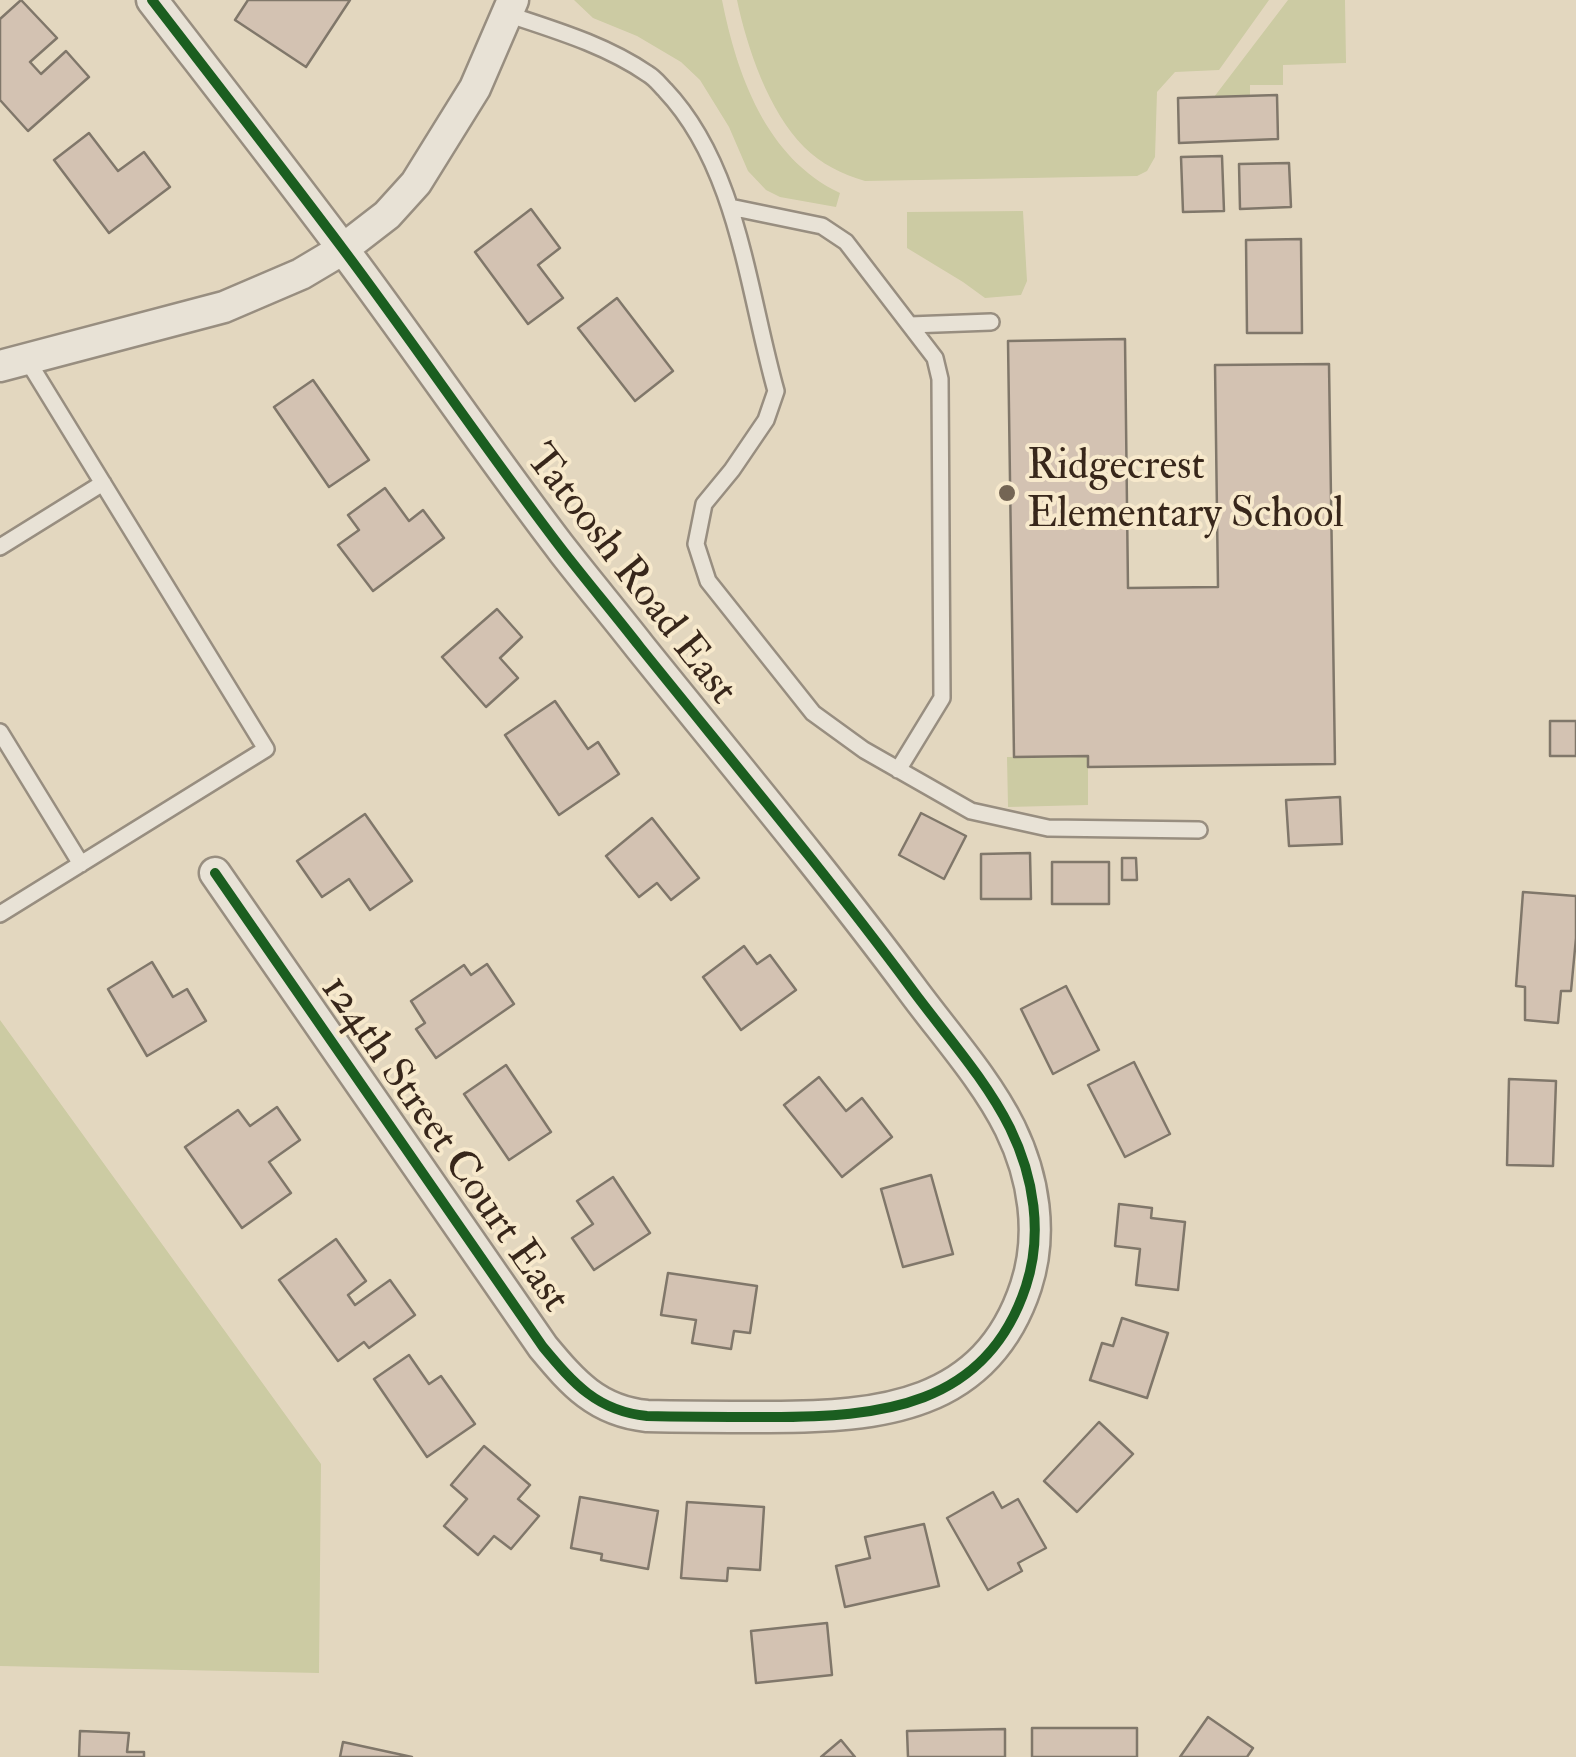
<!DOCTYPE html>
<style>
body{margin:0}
canvas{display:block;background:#e3d7bf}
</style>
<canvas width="1576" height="1757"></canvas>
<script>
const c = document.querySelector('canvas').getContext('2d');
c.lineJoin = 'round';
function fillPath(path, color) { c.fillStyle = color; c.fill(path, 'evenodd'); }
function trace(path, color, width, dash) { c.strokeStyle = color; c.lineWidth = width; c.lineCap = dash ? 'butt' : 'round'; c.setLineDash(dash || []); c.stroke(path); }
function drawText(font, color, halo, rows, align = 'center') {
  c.font = font + ' "IM FELL Double Pica",serif'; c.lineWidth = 8; c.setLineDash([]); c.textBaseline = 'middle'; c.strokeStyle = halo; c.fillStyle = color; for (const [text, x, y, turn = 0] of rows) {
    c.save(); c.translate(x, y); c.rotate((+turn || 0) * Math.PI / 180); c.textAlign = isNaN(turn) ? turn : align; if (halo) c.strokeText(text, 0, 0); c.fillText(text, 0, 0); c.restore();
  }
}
const green = new Path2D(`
 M574,0H722C737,75 766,158 840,193L836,207L780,197L766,190L748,171L729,127L700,80L681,62L637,36L593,18Z
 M737,0H1269L1219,70L1175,72L1157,92L1155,157L1147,171L1137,176L865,181C842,174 821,164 804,147C769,112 747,48 737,0Z
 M1288,0H1345L1346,63L1283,65V85H1250V96L1214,97Z
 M1023,211L1027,281L1021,295L985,298L963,282L907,248V212Z
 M1088,756V805L1008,807L1007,757Z
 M0,1020L321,1464L319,1673L0,1666Z`);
const building = new Path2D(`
 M21,0L57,38L30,62L41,74L66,51L89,77L28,131L0,100V19Z
 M248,0H350L306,67L235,20Z
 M1277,95L1278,139L1179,143L1178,98Z
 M89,133L118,171L144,152L170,187L109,233L54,160Z
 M1222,156L1224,211L1183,212L1181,157Z
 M1289,163L1291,207L1240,209L1239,164Z
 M531,209L560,248L538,265L563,298L528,324L475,252Z
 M1301,239L1302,333H1247L1246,240Z
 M617,298L673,371L635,401L578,328Z
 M1125,339L1128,588L1218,587L1215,365L1329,364L1335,764L1088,767V756L1014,757L1008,341Z
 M313,380L369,460L329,487L274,407Z
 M385,488L409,521L423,510L444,538L373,591L338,545L359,530L348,515Z
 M497,609L522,637L500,658L518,678L486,707L442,657Z
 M555,701L588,749L598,742L619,774L559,815L505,735Z
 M1550,721H1576V756H1550Z
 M1340,797L1342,844L1289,846L1286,800Z
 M921,813L966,836L944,879L899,855Z
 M365,814L412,881L370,910L349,879L322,897L297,861Z
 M652,818L699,878L671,900L657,883L639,897L606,856Z
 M1030,853L1031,899H981V854Z
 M1122,858H1136L1137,880H1122Z
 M1052,862H1109V904H1052Z
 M1523,892L1576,896V938L1571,991H1561L1558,1023L1525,1020V987L1516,986Z
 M744,946L757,964L770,955L796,990L741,1030L703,977Z
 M152,962L173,997L187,989L206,1021L147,1056L108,989Z
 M487,964L514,1004L436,1058L416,1029L425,1023L411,1001L464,965L471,975Z
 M1066,986L1099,1050L1053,1074L1021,1009Z
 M1134,1062L1170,1134L1125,1157L1088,1085Z
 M506,1065L551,1132L509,1160L464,1094Z
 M819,1077L846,1111L862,1098L892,1137L842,1177L784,1105Z
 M1509,1079L1556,1081L1553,1166L1507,1165Z
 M277,1107L300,1140L269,1162L291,1193L242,1228L185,1147L238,1110L250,1126Z
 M931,1175L953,1254L903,1267L881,1189Z
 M613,1177L650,1233L594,1270L572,1238L593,1224L577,1201Z
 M1119,1204L1152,1208L1151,1218L1185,1222L1178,1290L1136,1285L1140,1249L1115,1246Z
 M336,1239L366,1281L348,1295L355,1305L390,1280L415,1315L369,1348L364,1342L338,1361L279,1280Z
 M668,1273L757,1286L750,1333L734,1331L731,1349L692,1343L696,1320L661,1315Z
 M1122,1318L1168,1333L1147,1398L1090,1380L1102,1343L1113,1346Z
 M409,1355L429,1384L441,1376L475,1424L427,1457L374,1379Z
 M1099,1422L1133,1454L1077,1512L1044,1481Z
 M484,1446L530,1485L518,1499L539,1516L511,1549L494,1536L478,1555L444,1526L467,1499L451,1485Z
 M993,1492L1002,1508L1018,1499L1046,1548L1018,1563L1022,1571L988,1590L947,1518Z
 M580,1497L658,1511L648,1569L601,1560L602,1554L571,1548Z
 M687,1502L764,1507L760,1570L728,1568L727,1581L681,1578Z
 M924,1524L939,1586L845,1607L836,1566L870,1558L865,1537Z
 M827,1623L832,1675L756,1683L751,1631Z
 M1208,1717L1253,1748L1247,1757H1180Z
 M1032,1728H1137V1757H1032Z
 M1005,1729V1757H908L907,1731Z
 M80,1731L129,1733L127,1752H144V1757H79Z
 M841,1740L855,1757H821Z
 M343,1742L412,1757H340Z`);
const service = new Path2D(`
 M507,14C555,30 606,45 648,74C655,78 660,85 665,90C738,167 748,292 776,391L766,420L732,470L704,504L696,544L708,581L813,713L864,750L971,811L1048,828L1199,830
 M730,207L822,226L846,242L935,358L940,379L942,698L898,770
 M910,325L991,322
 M0,547L103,483
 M0,732L81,864
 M0,914L266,749L26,358`);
const minor = new Path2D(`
 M152,0C216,83 280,165 343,249C418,349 488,453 564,552C589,584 615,615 640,647C731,760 824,871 911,988C944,1033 985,1078 1010,1128C1034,1177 1043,1234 1026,1286C986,1408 879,1417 769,1417C728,1417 688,1417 647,1416C597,1411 573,1383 543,1347L215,873
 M0,366L224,307L301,274L343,249L387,215L416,183L475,88L513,0`);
const cycleway = new Path2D(`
 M152,0C216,83 280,165 343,249C418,349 488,453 564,552C589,584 615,615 640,647C731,760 824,871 911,988C944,1033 985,1078 1010,1128C1034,1177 1043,1234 1026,1286C986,1408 879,1417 769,1417C728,1417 688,1417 647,1416C597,1411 573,1383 543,1347L215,873`);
const markers = [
 [1007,493,10,"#746554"]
];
const poiNames = [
 ["Ridgecrest",1027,469],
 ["Elementary School",1027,517]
];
const streetNames = [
 ["Tatoosh Road East",629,576,52],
 ["124th Street Court East",443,1145,55]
];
fillPath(green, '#cccba3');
fillPath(building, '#d3c2b2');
trace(building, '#80776a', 2.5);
trace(service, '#988e80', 20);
trace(minor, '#988e80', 35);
trace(service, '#e8e2d6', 15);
trace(minor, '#e8e2d6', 30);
trace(cycleway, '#1b5e20', 10);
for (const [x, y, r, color] of markers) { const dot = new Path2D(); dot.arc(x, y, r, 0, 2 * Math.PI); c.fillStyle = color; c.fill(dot); trace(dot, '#f7e9cc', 4); }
drawText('42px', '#38271b', '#f7e9cc', poiNames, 'left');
drawText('42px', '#38271b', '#f7e9cc', streetNames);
</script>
